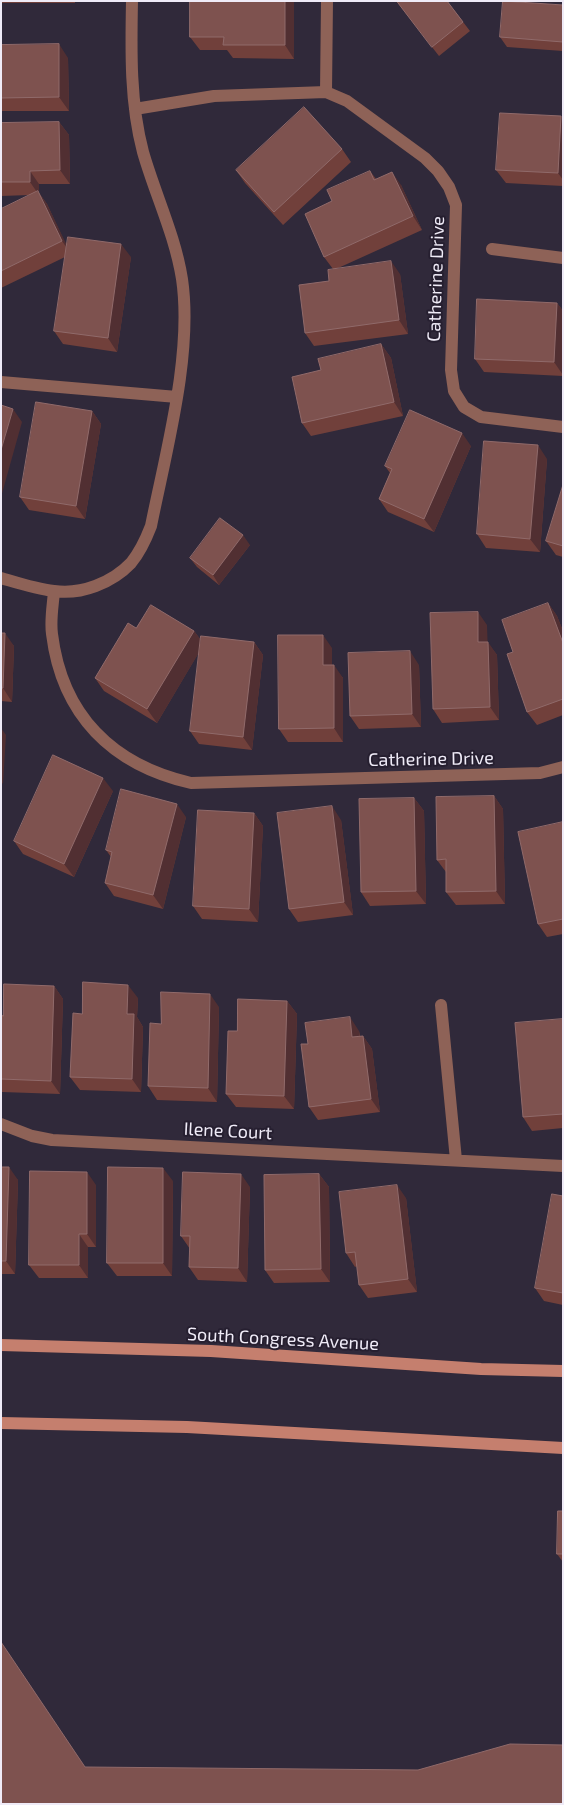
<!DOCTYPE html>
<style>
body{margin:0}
#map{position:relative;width:564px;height:1805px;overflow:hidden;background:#30293a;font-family:"Exo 2",sans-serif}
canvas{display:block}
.frame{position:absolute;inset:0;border:2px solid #efebf7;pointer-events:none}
</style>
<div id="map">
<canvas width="564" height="1805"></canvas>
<div class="frame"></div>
</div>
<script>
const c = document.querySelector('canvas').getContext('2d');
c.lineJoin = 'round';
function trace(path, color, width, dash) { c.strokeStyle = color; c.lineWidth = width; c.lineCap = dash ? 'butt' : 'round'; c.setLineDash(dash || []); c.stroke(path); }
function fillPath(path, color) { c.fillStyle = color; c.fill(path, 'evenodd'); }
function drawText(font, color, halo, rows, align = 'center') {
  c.font = font + ' "Exo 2",sans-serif'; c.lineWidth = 4; c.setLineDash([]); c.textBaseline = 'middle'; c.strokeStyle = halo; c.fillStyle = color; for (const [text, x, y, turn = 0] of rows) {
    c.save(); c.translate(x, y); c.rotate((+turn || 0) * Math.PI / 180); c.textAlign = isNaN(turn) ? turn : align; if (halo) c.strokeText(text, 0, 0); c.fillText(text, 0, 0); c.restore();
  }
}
const street = new Path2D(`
 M326,92L327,1
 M135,109L214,96L326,92L347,101L425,158L438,171L449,187L456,205L451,370L454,391L464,407L481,417L563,427
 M492,249L563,258
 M1,382L177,397
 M1,578C18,583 36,589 54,591C81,595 112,583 131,563C140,552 146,539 151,526C166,451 193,354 182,279C175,235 155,194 143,152C130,103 131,51 132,1
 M54,591C53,605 50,620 52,634C62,715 112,765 191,783L540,773L563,767
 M441,1005L456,1160
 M1,1124L32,1136L52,1140L563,1166`);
const secondary = new Path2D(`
 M1,1345L211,1351L481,1369L563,1371
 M1,1423L187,1427L563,1448`);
const wall = new Path2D(`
 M1,1H75V3H1Z
 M294,1V59L233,58L227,50H200L190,37Z
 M396,1H447L470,31L439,56Z
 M563,5V51L507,47L500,37Z
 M1,45L68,58L69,111H1Z
 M563,119V186L506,183L496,170Z
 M59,122L69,135L70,184H39V193L47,204L66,245L131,257L117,352L63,344L54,331L65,257L1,288V209L30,195L1,196V123Z
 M342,149L351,162L283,225L245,183L236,170Z
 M370,171L376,179L401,185L422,230L336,269L400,274L408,334L314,346L305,333L329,281L333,269L324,257L332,201Z
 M557,303L563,311V376L484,372L475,359Z
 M381,344L391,358L403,416L311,436L302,423L321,370Z
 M92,411L101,424L85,519L29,510L20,497Z
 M471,446L434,532L388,512L379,499L390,473L385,466Z
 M547,459L540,552L486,548L477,534Z
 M563,485V557L556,555L546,541Z
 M250,545L219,585L197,567L190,558Z
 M548,603L557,616L563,631V715L537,725L527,712Z
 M487,625V642L497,655L499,720L442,723L433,709Z
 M136,628L194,631L200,639L254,642L263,655L252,750L199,744L190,731L199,652L157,723L104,691L95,678Z
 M1,633L14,646L12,702L1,701Z
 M332,648V665L343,678V742H288L279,729Z
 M419,665L421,727L359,729L350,716Z
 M113,791L74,877L23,854L14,841Z
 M494,796L503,809L505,904L456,905L446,892V872L437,860Z
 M414,798L424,811L426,904L370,906L361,892Z
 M254,813L263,826L258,922L202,919L193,906Z
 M186,817L163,909L114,896L105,883L111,857L106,850Z
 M341,820L353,915L298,922L289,909Z
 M563,822V934L547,937L538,924Z
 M54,986L63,999L60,1094L2,1092L1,1015L3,1016Z
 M138,998L137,1017L143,1027L141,1092L80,1090L70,1077L82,1014Z
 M287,1001L297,1014L294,1109L236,1107L226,1094L237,1031Z
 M219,1007L217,1102L157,1100L148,1086L161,1024Z
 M563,1019V1128L532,1131L523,1117Z
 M359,1031L360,1036H363L372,1049L380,1112L318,1120L309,1107L308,1044Z
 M1,1167L18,1180L15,1274H1Z
 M319,1174L329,1187L330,1282L274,1283L265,1270Z
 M173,1181L172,1276H117L107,1263Z
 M96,1185V1247H88V1278H39L29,1265Z
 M250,1187L247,1282L198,1280L189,1267L190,1249L181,1236Z
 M563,1196V1305L544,1301L535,1288Z
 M406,1198L417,1292L368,1298L359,1285L357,1266L355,1267L346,1253Z
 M563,1511V1562L557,1554Z`);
const shadedWall = new Path2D(`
 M285,1H294V59L285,45Z
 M59,44L68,58L69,111L59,97Z
 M561,116L563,119V180L558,173Z
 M59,122L69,135L70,184L60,170Z
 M30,171L39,184V193L47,204L71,254L62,241L39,195L30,182Z
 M392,172L401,185L422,230L413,216Z
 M121,244L131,257L117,352L108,338Z
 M391,261L400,274L408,334L399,320Z
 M557,303L563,311V354L562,353L563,355V375L554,362Z
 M381,344L391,358L403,416L394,402Z
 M13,409L22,422L1,497V450Z
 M92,411L101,424L85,519L76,506Z
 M462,433L471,446L434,532L424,519Z
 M538,445L547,459L540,552L530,539Z
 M243,535L250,545L219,585L213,575Z
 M548,603L557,616L563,631V643Z
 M478,612L487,625L488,655L478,642Z
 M194,631L204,644L157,723L147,709Z
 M5,633L14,646L12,702L3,688Z
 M323,635L332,648V678L323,665Z
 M254,642L263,655L252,750L243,737Z
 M488,642L497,655L499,720L490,707Z
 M410,651L419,665L421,727L412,714Z
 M334,665L343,678V742L334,728Z
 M1,728L6,735L3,784L1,781Z
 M103,778L113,791L74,877L64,864Z
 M494,796L503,809L505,904L496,891Z
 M414,798L424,811L426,904L416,891Z
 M177,804L186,817L163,909L153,895Z
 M332,806L341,820L353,915L344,902Z
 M254,813L263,826L258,922L249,909Z
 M128,985L138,998L137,1017L143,1027L141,1092L132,1079L127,1014Z
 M54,986L63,999L60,1094L51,1081Z
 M210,994L219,1007L217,1102L208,1088Z
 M287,1001L297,1014L294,1109L284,1096Z
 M350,1017L359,1031L361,1051L352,1037Z
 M363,1036L372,1049L380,1112L371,1099Z
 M9,1167L18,1180L15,1274L6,1261Z
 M163,1168L173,1181L172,1276L163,1263Z
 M87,1172L96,1185V1247L87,1234Z
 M241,1174L250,1187L247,1282L238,1268Z
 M319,1174L329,1187L330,1282L321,1269Z
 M397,1185L406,1198L417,1292L408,1279Z
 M79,1234L88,1247V1278L79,1265Z`);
const building = new Path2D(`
 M190,1H285V45H223L224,37H190Z
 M397,1H447L463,22L432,47Z
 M503,1L563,5V42L500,37Z
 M59,44V97L1,98V45Z
 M304,107L342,149L274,212L236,170Z
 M500,113L561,116L558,173L496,170Z
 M59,122L60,170L30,171V182H1V123Z
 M370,171L374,180L392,172L413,216L324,257L305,214L332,201L327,190Z
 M38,191L62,241L1,271V209Z
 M68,237L121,244L108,338L54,331Z
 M391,261L399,320L305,333L299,285L329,281L328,270Z
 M477,299L557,303L554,362L475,359Z
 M381,344L394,402L302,423L292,377L321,370L318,359Z
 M36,402L92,411L76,506L20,497Z
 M1,405L13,409L1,450Z
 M410,410L462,433L424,519L379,499L392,469L385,466Z
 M484,441L538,445L530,539L477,534Z
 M563,485V546L546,541Z
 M220,518L243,535L213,575L190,558Z
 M548,603L563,643V699L527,712L507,654L513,652L502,620Z
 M151,605L194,631L147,709L95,678L128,623L136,628Z
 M478,612V642H488L490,707L433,709L430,613Z
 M1,633H5L3,688H1Z
 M278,635H323V665H334V728L279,729Z
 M201,636L254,642L243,737L190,731Z
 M410,651L412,714L350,716L348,653Z
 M53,755L103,778L64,864L14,841Z
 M121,789L177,804L153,895L105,883L112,852L106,850Z
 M494,796L496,891L446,892V859L437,860L436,797Z
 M414,798L416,891L361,892L359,799Z
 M332,806L344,902L289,909L277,813Z
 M198,810L254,813L249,909L193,906Z
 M563,822V919L538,924L518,832Z
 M83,982L128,985L127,1014H134L132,1079L70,1077L73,1013L82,1014Z
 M4,984L54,986L51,1081L1,1079V1015L3,1016Z
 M161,992L210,994L208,1088L148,1086L150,1023L161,1024Z
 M238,999L287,1001L284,1096L226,1094L228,1031H237Z
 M350,1017L352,1037L363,1036L371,1099L309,1107L301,1044H308L305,1023Z
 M563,1019V1114L523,1117L515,1023Z
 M1,1167H9L6,1261H1Z
 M108,1167L163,1168V1263H107Z
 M30,1171L87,1172V1234H79V1265H29Z
 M183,1172L241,1174L238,1268L189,1267L190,1236H181Z
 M319,1174L321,1269L265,1270L264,1175Z
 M397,1185L408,1279L359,1285L355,1252L346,1253L339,1192Z
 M552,1194L563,1196V1293L535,1288Z
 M558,1511H563V1554H557Z
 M1,1642L85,1767L418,1770L510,1744L563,1745V1804H1Z`);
const streetNames = [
 ["Catherine Drive",436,279,-88],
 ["Catherine Drive",431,759,-1],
 ["Ilene Court",228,1131,3],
 ["South Congress Avenue",283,1339,3]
];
trace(street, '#8e6257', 12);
trace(secondary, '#c57f6e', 12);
fillPath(wall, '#71403b');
fillPath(shadedWall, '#512f32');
fillPath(building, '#7e524f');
trace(building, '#906a6a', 1);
drawText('18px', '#efebf7', '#261f30', streetNames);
</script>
